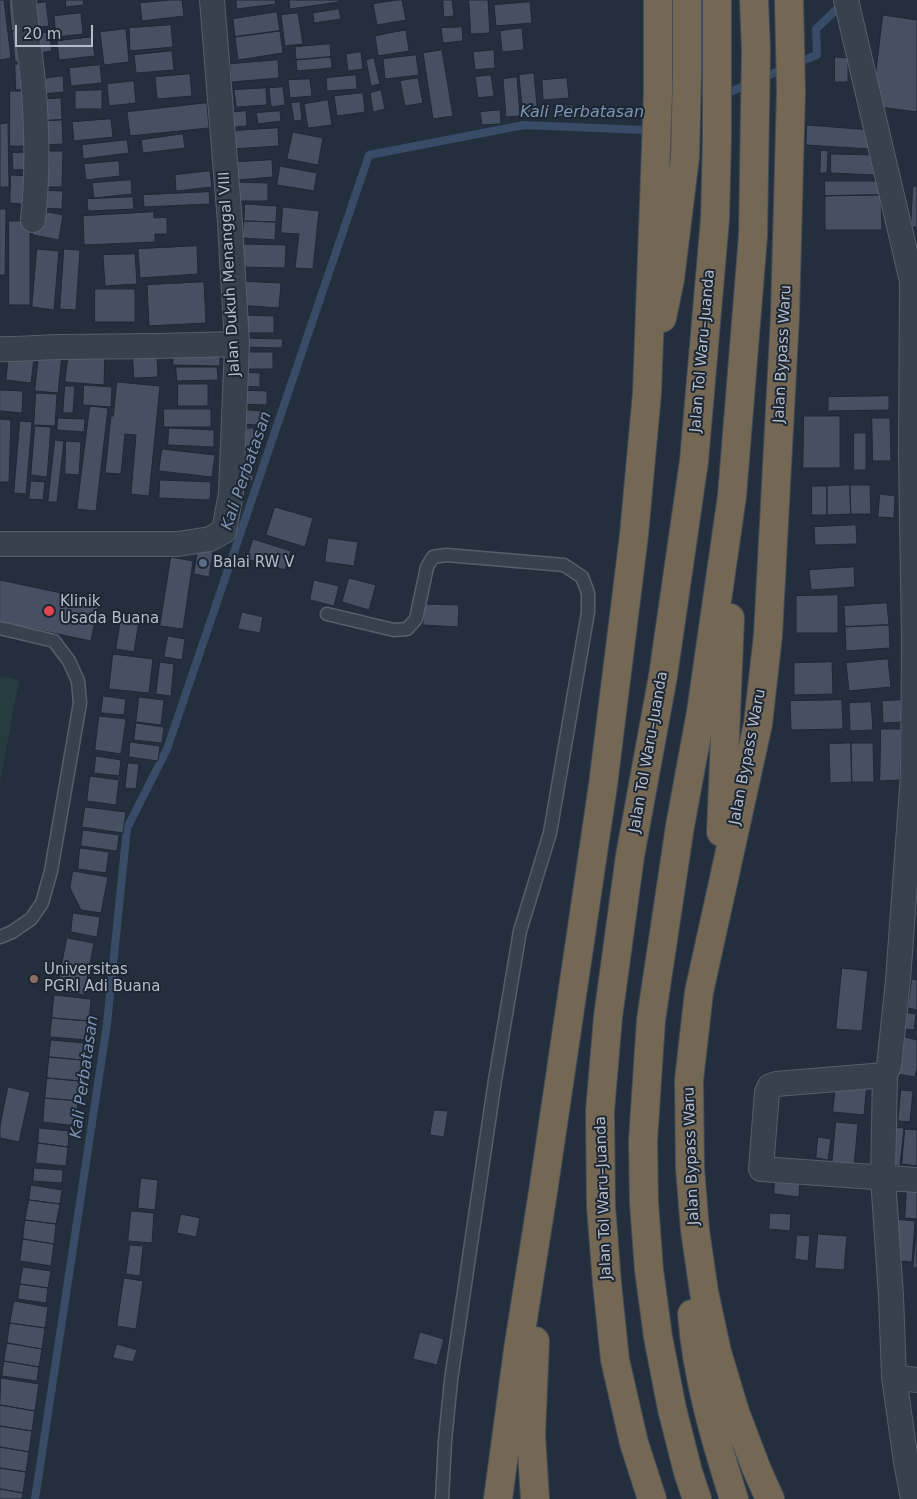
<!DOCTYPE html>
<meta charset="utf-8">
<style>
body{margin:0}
#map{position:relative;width:917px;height:1499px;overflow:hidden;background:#242f3e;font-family:"DejaVu Sans",sans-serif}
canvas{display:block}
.scale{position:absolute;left:15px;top:25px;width:78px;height:22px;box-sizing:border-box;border:2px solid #b4bcc9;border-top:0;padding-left:6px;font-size:15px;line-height:18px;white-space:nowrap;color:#b4bcc9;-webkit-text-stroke:4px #1d2633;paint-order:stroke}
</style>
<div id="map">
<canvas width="917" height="1499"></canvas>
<div class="scale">20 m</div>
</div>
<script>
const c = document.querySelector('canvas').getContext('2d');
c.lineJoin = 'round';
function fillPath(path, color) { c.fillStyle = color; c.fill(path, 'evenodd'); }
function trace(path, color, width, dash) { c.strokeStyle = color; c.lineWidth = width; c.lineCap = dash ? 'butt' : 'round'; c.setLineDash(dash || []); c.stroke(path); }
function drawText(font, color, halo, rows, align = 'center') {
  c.font = font + ' "DejaVu Sans",sans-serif'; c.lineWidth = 4; c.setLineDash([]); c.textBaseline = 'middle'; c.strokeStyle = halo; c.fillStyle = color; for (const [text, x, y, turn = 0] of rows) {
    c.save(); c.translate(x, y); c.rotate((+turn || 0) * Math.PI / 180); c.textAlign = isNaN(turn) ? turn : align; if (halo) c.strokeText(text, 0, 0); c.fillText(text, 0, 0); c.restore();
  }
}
const green = new Path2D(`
 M0,676L19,680L0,782Z`);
const stream = new Path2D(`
 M796,63L817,55L816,29L842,4
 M762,78L786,68
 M723,95L749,84
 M35,1499L107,1024L127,828L167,749L369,155L524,125L644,130L650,127`);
const building = new Path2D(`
 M0,0H4L11,58L0,60Z
 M9,0H22L25,30L12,31Z
 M66,0H83L84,5L66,7Z
 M170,0H182L184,16L142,21L140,3Z
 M236,0H275L276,4L237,9Z
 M289,0H339V2L290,9Z
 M397,0H402L406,20L377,25L373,4Z
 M443,0H452L454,16L444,17Z
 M469,0H488L490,33L471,34Z
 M46,2L49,26L29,28L26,5Z
 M530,2L532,23L496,26L494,5Z
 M339,9L341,19L314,23L313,13Z
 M277,12L280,31L235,37L233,19Z
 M81,13L83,34L56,37L54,16Z
 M298,13L303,44L285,46L281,15Z
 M883,15L917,20V112L872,106Z
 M171,25L173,47L130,51L129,28Z
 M462,27L463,41L443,43L441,28Z
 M522,28L524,50L502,52L500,31Z
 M126,29L129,62L104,65L100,32Z
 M24,30L27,61L15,62L12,31Z
 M406,30L409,51L378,56L375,36Z
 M280,31L283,53L238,60L235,37Z
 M49,32L52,51L33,54L30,35Z
 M92,37L95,56L59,60L57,41Z
 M330,44L331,57L296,60L295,47Z
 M442,50L453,116L433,119L423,53Z
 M494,50L495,68L475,70L473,52Z
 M172,51L174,70L136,73L134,55Z
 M361,52L363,69L348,71L346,54Z
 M416,55L419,75L385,79L383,59Z
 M331,57L332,68L297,71L296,60Z
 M835,57L848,58V82H835Z
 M374,58L380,84L371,86L366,60Z
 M278,60L279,78L231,82L230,64Z
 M15,64H30V89L16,90Z
 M100,65L102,83L71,86L69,68Z
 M534,73L538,117L523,118L519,75Z
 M190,74L192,96L157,99L155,77Z
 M356,75L357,89L327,91L326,78Z
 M491,75L494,96L478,98L475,77Z
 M63,76L64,92L43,94L41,79Z
 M517,77L520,116L506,117L503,79Z
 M418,78L423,103L405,106L400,81Z
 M567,78L569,98L543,100L542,80Z
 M310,79L312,96L290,98L288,80Z
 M134,81L136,103L109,106L107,84Z
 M283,87L285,105L271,107L269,88Z
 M266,88L267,105L236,107L234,90Z
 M102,90V109H75V91Z
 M381,90L385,109L373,112L370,93Z
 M10,91H33L32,146H10Z
 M363,93L365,112L337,116L334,96Z
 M61,98L62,120L37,121L36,100Z
 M328,100L332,125L308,128L304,104Z
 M300,102L302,120L294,121L291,103Z
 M207,103L209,128L130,136L127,112Z
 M573,105L574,115L555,117L554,107Z
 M500,110L501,124L482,125L480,112Z
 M246,111L247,126L225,128L224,113Z
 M280,111L281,121L258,124L256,113Z
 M111,119L113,137L74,141L72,122Z
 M62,120L63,144L39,145L37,121Z
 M8,123L9,187H0V124Z
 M807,125L871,130L870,149L806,145Z
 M278,128L279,146L231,149L230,131Z
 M293,132L323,138L318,165L287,159Z
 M183,134L185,148L143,153L141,140Z
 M127,140L129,153L83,159L82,145Z
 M821,150L828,151L827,173H820Z
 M41,151H63L62,187H41Z
 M31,152L32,169L13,170L12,153Z
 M831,154L877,155L876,175L831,173Z
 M272,160L273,177L237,180L235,162Z
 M119,161L120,176L86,180L84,164Z
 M280,166L317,173L314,191L277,185Z
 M210,171L212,187L176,191L175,175Z
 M11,175L32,176L30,205L10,203Z
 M131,180L132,194L94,198L92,183Z
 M825,181H881V195L825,196Z
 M236,182L268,183V201H235Z
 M913,186L917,187V227H911Z
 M40,190L63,191L62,209L39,208Z
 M209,192L210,204L144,207L143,195Z
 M881,195L882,230H825V196Z
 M133,197L134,209L88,211L87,199Z
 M245,204L277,206L276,222L244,221Z
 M283,207L319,211L313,269L295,268L299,234L281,233Z
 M0,209H6L5,275H0Z
 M37,210L63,215L59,240L33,235Z
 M154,212V218L167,217V234H155V242L84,245L83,216Z
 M9,221H30V305H9Z
 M244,221L276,222L275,240L243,238Z
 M241,244L286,245L285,268L240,267Z
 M197,246L198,274L140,278L138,249Z
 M37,249L59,251L54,310L32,307Z
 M64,249L80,250L76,310L60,309Z
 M135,254L137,284L105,286L103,255Z
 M239,281L281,283L279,308L237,305Z
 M204,282L206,323L149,326L147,285Z
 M95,289H135V322H95Z
 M239,315L274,316V333H239Z
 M245,338L283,339L282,348L244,347Z
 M174,349L220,351V366L173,365Z
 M69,350L105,352L104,385L65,382Z
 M240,352H273V369H241Z
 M39,353L62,355L58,393L35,391Z
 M9,355L34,358L31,383L6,380Z
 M133,358H157L158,377L134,378Z
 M176,367H217L218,380L177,381Z
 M241,372L260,373V387L240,386Z
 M117,382L160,386L149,496L131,494L136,435L125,434L121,474L105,473L111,416H113Z
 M178,384H208V406H178Z
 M84,385L112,387L111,407L83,405Z
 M65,386H75L73,413H63Z
 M0,390L23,391L22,413L0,411Z
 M239,390L267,391V405L239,404Z
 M36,393L57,394L55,426L34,425Z
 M889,396V410L828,411V397Z
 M90,406L108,408L96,511L77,509Z
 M164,409H211V427H164Z
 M237,409L262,411V425L236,424Z
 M804,416H840V468H803Z
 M58,418L85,419L84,432L57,430Z
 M872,418H890L891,461H873Z
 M0,419L11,420L9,482H0Z
 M20,421L32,422L26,494L14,493Z
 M35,426L51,427L47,477L31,475Z
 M169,428L214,430V447L168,445Z
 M239,428H254V448H239Z
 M854,433H866V470H854Z
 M55,440L64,441L57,502H48Z
 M66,441L81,442L79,475L65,474Z
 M162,449L215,455L212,477L159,471Z
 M235,460L253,461V481L234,480Z
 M160,480L211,482L210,500L159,498Z
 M31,481L45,482L43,500L29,499Z
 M850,485L851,514L827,515V486Z
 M850,485H870L871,514H851Z
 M812,486H827V515H812Z
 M880,494L895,496L894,518L878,517Z
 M275,507L313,518L305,547L266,535Z
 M856,525L857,544L815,545L814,527Z
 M328,538L358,542L354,566L325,562Z
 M253,539L291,551L285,570L247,559Z
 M198,549L213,552L209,577L194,574Z
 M171,557L193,561L183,629L160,626Z
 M854,567L855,587L811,590L809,570Z
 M349,578L376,585L369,610L342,602Z
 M0,580L99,601L91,641L0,622Z
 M314,580L339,586L334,606L310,600Z
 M838,595V633H796V596Z
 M887,603L889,625L845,627L844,606Z
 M425,604L459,605L458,627L423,625Z
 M242,612L263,617L260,633L238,629Z
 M121,618L139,621L134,652L116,649Z
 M889,625L890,648L846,651L845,627Z
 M168,636L185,639L182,660L164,657Z
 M113,654L153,659L149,693L109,689Z
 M888,659L891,687L849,691L846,663Z
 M160,662L174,664L171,696L156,694Z
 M832,662L833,694L794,695V663Z
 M103,696L126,699L124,715L101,713Z
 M139,697L164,700L161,725L136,722Z
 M842,700L843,729L791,730L790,701Z
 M901,700L902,722L883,723L882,701Z
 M871,702L873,730L850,731L849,703Z
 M99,716L126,719L121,754L95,750Z
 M136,723L164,727L162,743L134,740Z
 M881,729H901L900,780L880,781Z
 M130,742L160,746L158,761L129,757Z
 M851,743L852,782L830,783L829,744Z
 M851,743H873L874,782H852Z
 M96,756L121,760L119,776L94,773Z
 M128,763L139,764L136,789L125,788Z
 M90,776L119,780L116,805L87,801Z
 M85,807L126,812L123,833L82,827Z
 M83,830L119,835L117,851L81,846Z
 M80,848L109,852L106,873L78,869Z
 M73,871L108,877L101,913L81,910L70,888Z
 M73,913L100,917L97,937L71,932Z
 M67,938L94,943L89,969L62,964Z
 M62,964L89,969L84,995L57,990Z
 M842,968L868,971L862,1031L836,1029Z
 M912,979L917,980V1010L908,1008Z
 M54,995L91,999L89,1021L52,1018Z
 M897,1011L916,1014L914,1030L895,1028Z
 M52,1018L89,1021L87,1040L50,1037Z
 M905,1037L917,1040V1068L915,1077L897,1074Z
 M51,1040L84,1043L82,1060L49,1057Z
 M49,1057L82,1060L80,1081L47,1078Z
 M47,1078L80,1081L78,1101L45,1098Z
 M836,1080L867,1083L864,1115L833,1112Z
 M8,1087L30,1092L19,1142L0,1138V1126Z
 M901,1090L913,1091L910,1122L898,1121Z
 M45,1098L78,1101L76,1126L43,1122Z
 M434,1110L448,1111L444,1137L430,1135Z
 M836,1122L858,1124L854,1166L832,1164Z
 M889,1127L904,1128L900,1166L885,1165Z
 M39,1128L69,1131L68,1147L38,1143Z
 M905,1129L917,1130V1166L902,1164Z
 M818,1137L831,1139L828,1160L816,1158Z
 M38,1143L68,1147L66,1166L36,1163Z
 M34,1168L63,1170L62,1183L33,1181Z
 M775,1176L800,1178L799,1197L774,1194Z
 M141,1178L158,1180L155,1210L138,1208Z
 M907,1183L917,1184V1219L905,1218Z
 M31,1185L62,1190L60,1204L29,1200Z
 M29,1200L60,1204L56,1224L25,1220Z
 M131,1211L154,1213L152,1243L128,1241Z
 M770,1213L791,1214L790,1231L769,1229Z
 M181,1214L200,1218L196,1237L177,1233Z
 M894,1219L915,1221L912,1262L890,1260Z
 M25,1220L56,1224L54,1244L23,1239Z
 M917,1226V1268H913Z
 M818,1234L847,1236L844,1270L815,1268Z
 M797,1235L810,1236L808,1261L795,1259Z
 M23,1239L54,1244L51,1266L20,1261Z
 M130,1245L143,1246L140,1276L126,1274Z
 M23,1267L51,1271L48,1288L20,1284Z
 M124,1278L143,1281L136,1329L117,1326Z
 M20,1284L48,1288L46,1303L18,1299Z
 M14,1301L48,1307L45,1328L10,1323Z
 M10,1323L45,1328L42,1349L7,1343Z
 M420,1332L444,1339L437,1365L413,1359Z
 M7,1343L42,1349L39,1367L4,1361Z
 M117,1344L137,1350L133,1362L113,1358Z
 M4,1361L39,1367L37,1381L2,1376Z
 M1,1378L39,1384L35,1411L0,1405Z
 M0,1405L35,1411L32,1431L0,1426Z
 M0,1426L32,1431L29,1452L0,1447Z
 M0,1447L29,1452L26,1472L0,1468Z
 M0,1468L26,1472L23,1493L0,1489Z
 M0,1489L23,1493L22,1499H0Z`);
const lane = new Path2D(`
 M327,614L394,630L407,629L416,619L427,567L433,557L446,555L564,565L582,577L588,593V612L550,833L520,931L495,1080L451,1380L445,1441L442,1499
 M0,628L54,641L69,661L78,681L80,703L51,871L42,903L31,919L12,932L0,937`);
const street = new Path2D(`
 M24,0C26,27 30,54 33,81C37,126 38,174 33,220
 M846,0L912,281L911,454L914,642L913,774L898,980L889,1066L885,1075L776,1084L770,1086L767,1092L761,1169L917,1180
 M0,349C21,350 41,347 61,347C120,347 178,346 237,344
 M0,544H178L210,539L224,531L231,493L237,344L230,223L212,0
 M885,1075L883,1178L891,1296L894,1377L906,1462L913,1499
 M894,1377L917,1380`);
const highway = new Path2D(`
 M662,318L670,279L685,157L687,74V0
 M721,832L730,618
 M692,1314C697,1378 715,1439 734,1499
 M535,1341L531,1435L535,1499
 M498,1499L518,1350L543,1192L603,785L634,535L647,393L658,93V0
 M652,1499L634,1443L615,1360L607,1283L601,1206L600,1111L608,1017L630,856L663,676L694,461L715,219L717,137V0
 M697,1499L688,1472L672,1409L658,1337L649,1270L644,1203L643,1141L651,1020L680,826L701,712L732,496L753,236L756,50L754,0
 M770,1499L757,1470L735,1412L717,1352L704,1292L695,1230L690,1168L689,1080L699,992L758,724L768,635L785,316L791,91L789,0`);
const markers = [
 [203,563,5,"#5c6f8a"],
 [49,611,6,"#e0444e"],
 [34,979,5,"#8d6e63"]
];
const streetNames = [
 ["Jalan Dukuh Menanggal VIII",230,274,-93],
 ["Jalan Tol Waru–Juanda",703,351,-85],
 ["Jalan Bypass Waru",783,354,-87],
 ["Jalan Tol Waru–Juanda",649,752,-80],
 ["Jalan Bypass Waru",748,757,-79],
 ["Jalan Bypass Waru",692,1156,-92],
 ["Jalan Tol Waru–Juanda",604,1198,-92]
];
const poiNames = [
 ["Balai RW V",213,563],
 ["Klinik",60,602],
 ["Usada Buana",60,619],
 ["Universitas",44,970],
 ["PGRI Adi Buana",44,987]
];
const waterNames = [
 ["Kali Perbatasan",582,113],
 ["Kali Perbatasan",247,471,-71],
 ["Kali Perbatasan",85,1077,-82]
];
fillPath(green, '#263c3f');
trace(stream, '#394c67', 8);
fillPath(building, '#455162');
trace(building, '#1f2835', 1);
trace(lane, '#565f6c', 15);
trace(street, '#565f6c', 26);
trace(highway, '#434c59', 30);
trace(lane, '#38414e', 12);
trace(street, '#38414e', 24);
trace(highway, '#746855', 28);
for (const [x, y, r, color] of markers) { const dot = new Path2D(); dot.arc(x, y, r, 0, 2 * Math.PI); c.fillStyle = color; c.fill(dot); trace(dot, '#1d2633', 2); }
drawText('15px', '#b4bcc9', '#1d2633', streetNames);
drawText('15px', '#b4bcc9', '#1d2633', poiNames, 'left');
drawText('italic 16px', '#7c92b1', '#1d2633', waterNames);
</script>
